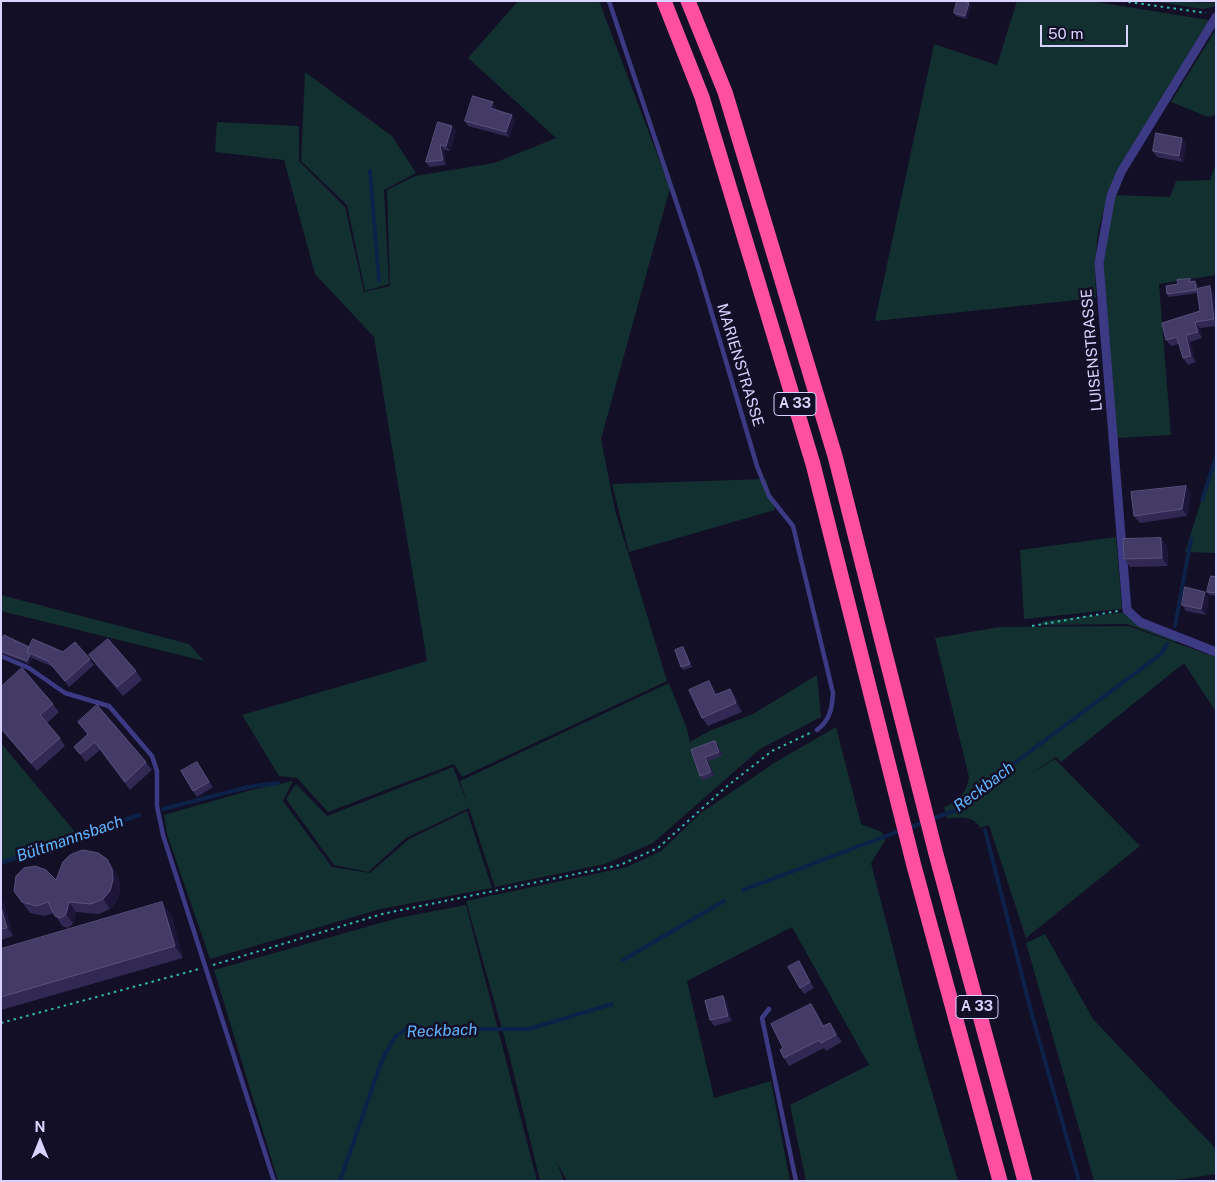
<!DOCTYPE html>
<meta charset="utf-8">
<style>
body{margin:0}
#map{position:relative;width:1217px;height:1182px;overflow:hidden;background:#130f26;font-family:"Public Sans",sans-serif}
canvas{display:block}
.frame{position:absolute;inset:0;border:2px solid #d9d4ff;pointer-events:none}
.north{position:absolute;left:15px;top:1117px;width:50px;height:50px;-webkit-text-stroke:4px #130f26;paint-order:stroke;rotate:0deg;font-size:14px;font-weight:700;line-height:20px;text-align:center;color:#d9d4ff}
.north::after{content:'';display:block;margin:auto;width:18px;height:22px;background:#d9d4ff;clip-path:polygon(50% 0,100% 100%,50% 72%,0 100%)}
.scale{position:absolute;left:1040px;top:25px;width:88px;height:22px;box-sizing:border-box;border:2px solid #d9d4ff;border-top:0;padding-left:6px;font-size:15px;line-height:18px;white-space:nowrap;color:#d9d4ff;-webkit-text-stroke:4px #130f26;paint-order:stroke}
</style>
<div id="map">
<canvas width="1217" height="1182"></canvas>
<div class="frame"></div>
<div class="north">N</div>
<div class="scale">50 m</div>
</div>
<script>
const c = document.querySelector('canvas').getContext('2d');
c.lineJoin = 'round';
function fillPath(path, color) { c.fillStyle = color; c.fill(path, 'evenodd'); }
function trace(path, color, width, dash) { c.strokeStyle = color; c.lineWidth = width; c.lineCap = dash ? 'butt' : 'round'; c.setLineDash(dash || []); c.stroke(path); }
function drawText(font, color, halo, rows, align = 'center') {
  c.font = font + ' "Public Sans",sans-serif'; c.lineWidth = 5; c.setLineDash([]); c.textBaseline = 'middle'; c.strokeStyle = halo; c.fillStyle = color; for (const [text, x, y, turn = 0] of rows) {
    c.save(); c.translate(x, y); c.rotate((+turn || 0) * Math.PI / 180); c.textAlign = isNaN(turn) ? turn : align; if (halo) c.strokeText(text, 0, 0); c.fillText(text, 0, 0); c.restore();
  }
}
const green = new Path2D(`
 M518,1H599L670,188L601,439L615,510L667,681L462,777L454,764L328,812L297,778L279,776L242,715L427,661L374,337L315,274L284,160L215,152L217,122L299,126V161L345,207L364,292L390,286L387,190L415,176L494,163L556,138L468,58Z
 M1017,1H1090L1209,20L1120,166L1108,194L1098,232L1095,263L1096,298L875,321L934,44L997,65Z
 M1151,1L1216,3V6L1203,9Z
 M1216,29V115L1208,117L1171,102Z
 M305,72L392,136L416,173L384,190L389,284L365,291L347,205L301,161Z
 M1216,163V275L1159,284L1171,435L1117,438L1103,264L1115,195L1170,197L1176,181L1210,180Z
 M1216,454V553L1185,552Z
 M766,479L775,510L629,552L612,484Z
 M1116,537L1122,609L1024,619L1020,550Z
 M1,595L189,644L204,661L1,611Z
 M1127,612L1177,639L1175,642L1127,624L1038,625L1044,621Z
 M1128,626L1216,657V712L1184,663L1061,762L1056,757L1030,774L1055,759L1140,846L1026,938L989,825L980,828C974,815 960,818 947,818L944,807C960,800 966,794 969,777L935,638L1000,627Z
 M817,675L821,717L760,749L653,843L605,864L495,887L460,781L669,683L687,729L692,753L690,742L709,731L753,714Z
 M836,727L861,824L882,832L885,841L871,863L917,1041L958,1181H806L790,1105L869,1065L792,927L687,981L714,1098L771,1081L790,1181H567L556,1161L564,1181H540L509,1054L466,901L627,867L661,851L701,813L774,763Z
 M1,743L80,838L1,862Z
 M453,767L469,808L406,838L368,872L334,865L286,799L296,784L327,816Z
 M293,781L283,801L332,867L370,873L409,839L467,811L492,888L381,909L210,959L167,834L164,815L251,790Z
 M466,905L537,1181H278L214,970L398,918Z
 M1045,934L1093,1019L1216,1149V1174L1170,1181H1094L1026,943Z`);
const stream = new Path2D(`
 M370,171L379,281
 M1202,500L1216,457
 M1175,626L1191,539
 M163,809L248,787L278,783
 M932,819L959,809L989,782L1161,654L1167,644
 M908,828L925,822
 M985,830L1032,1015L1079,1181
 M1,863L139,815
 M743,890L902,830
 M623,960L724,901
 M340,1181L382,1060L395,1037L406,1029H529L612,1004`);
const path = new Path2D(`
 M1122,1L1206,13
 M1032,626L1118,611
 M213,965L382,914L620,865L658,848L726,787L772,751L810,733
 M1,1023L199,969`);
const service = new Path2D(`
 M609,1L698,267L757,466L769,496L793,526L833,693C832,709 830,720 817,730
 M1,656L29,668L65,693L109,706L152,756L157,771V806L163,835L274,1181
 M769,1009L762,1018L796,1181`);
const minor = new Path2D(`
 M1216,17L1121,172L1111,196L1099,263L1127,610L1140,622L1216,652`);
const motorway = new Path2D(`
 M664,1L702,97L813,464L914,866L1000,1181
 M688,1L725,92L835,456L936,854L1025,1181`);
const wall = new Path2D(`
 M969,3L971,6L967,19L956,16L954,13Z
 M496,107L495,110L512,115L515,120L509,137L468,126L465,121Z
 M438,122L456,131L450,151L444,150L446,165L429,167L426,162Z
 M1182,138L1186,144L1183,162L1157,157L1153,151Z
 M1192,282L1197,284L1198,289L1214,293L1216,303V326L1200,328L1202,338L1190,342L1196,362L1188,365L1183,358L1179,344L1171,346L1166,340L1200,311L1197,293L1169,297L1167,294Z
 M1186,486L1191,494L1187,516L1140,523L1134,516Z
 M1167,546L1168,566L1130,567L1124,559Z
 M1216,577V596L1209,595L1207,592Z
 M1209,597L1206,615L1186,611L1182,605Z
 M1,641L29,647L63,652L90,659L94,665L69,687L53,667L32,658L29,664L1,653Z
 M683,647L685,650L692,667L683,670L681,667Z
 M89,655L136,671L142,680L123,696L95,664Z
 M1,675L3,677V686L53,704L59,712L47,723L60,738L65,746L37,771L1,730Z
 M709,681L715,690L717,694L730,689L736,698L742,712L708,726L702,718Z
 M78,722L146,762L152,770L130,790L100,750L86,762L74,747L88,734Z
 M718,745L722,756L708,761L714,776L703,780L700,776L691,750Z
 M201,768L213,787L197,797L193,791Z
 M107,859L114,870L119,880L120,890L117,901L110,909L99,914L76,912L73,924L68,928L62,926L54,913L44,916L30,913L14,891L56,880Z
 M1,900L4,904L13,936L1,940Z
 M171,914L183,958L1,1010V949Z
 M803,967L814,988L804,994L800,988Z
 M723,996L727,1002L732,1021L714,1026L710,1020Z
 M816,1011L824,1026L835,1030L842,1042L826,1051L824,1048L789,1066L784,1058L783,1048Z`);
const shadedWall = new Path2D(`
 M969,3L971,6L967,19L965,16Z
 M493,102L496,107L494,113L490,108Z
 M512,115L515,120L509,137L506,132Z
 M452,126L456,131L450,151L446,146Z
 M1182,138L1186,144L1183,162L1179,156Z
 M440,145L444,150L446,165L443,160Z
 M1210,286L1214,293L1216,303V321L1214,319Z
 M1195,322L1200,328L1202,338L1198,332Z
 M1186,335L1190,342L1196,362L1191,356Z
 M1186,486L1191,494L1187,516L1182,509Z
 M1161,538L1167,546L1168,566L1162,558Z
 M1205,592L1209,597L1206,615L1201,609Z
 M683,647L685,650L692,667L690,664Z
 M30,655L32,658L29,664L27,661Z
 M1,675L3,677V696L1,694Z
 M709,681L715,690L721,704L715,695Z
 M730,689L736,698L742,712L736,703Z
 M715,741L718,745L722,756L719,752Z
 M705,757L708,761L714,776L711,772Z
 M107,859L114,870L119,880L120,890L117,901L110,909L103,899Z
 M1,900L4,904L13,936L7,928L1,907Z
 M69,902L76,912L73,924L66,914Z
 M162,902L171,914L183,958L175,946Z
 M799,961L803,967L814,988L810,982Z
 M723,996L727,1002L732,1021L728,1016Z
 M811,1004L816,1011L828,1034L823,1026Z
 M830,1023L835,1030L842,1042L836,1035Z`);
const building = new Path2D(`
 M957,1H962L969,3L965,16L954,13Z
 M473,96L493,102L490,108L512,115L506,132L465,121Z
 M438,122L452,126L446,146L440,145L443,160L426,162Z
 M1156,133L1182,138L1179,156L1153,151Z
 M1190,279V282L1195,281L1196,290L1167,294L1166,286L1178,284L1177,280Z
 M1210,286L1214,319L1195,322L1198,332L1186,335L1191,356L1183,358L1177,337L1166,340L1162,323L1200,311L1197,289Z
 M1186,486L1182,509L1134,516L1131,492Z
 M1161,538L1162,558L1124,559L1123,539Z
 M1211,576L1216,577V593L1207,592Z
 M1185,587L1205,592L1201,609L1182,605Z
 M4,635L29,647L27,652L30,655L27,661L1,651V641Z
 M33,639L63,652L75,642L90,659L65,681L48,661L27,652Z
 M108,639L136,671L117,687L89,655Z
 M683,647L690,664L681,667L675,650Z
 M22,668L53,704L40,715L60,738L31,763L1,728V687Z
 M709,681L715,695L730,689L736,703L702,718L689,690Z
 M97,705L146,762L125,782L95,742L80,754L74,747L88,734L78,722Z
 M715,741L719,752L705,757L711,772L700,776L691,750Z
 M197,762L209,782L193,791L181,771Z
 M83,850L98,853L107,859L112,869L113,880L110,891L103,899L91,904L69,902L66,914L61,918L55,916L48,902L37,906L22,902L14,891L16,876L24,868L35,866L46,870L56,880L63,862L70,855Z
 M162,902L175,946L1,997V949Z
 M1,907L7,928L1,929Z
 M799,961L810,982L800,988L788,967Z
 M723,996L728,1016L710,1020L705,1001Z
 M811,1004L823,1026L830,1023L836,1035L821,1043L819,1040L784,1058L780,1050L783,1048L771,1024Z`);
const shields = [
 [795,404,42],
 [977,1007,42]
];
const shieldNames = [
 ["A 33",795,404],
 ["A 33",977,1007]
];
const streetNames = [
 ["LUISENSTRASSE",1092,350,-95],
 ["MARIENSTRASSE",740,365,73]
];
const waterNames = [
 ["Reckbach",984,787,-37],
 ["Bültmannsbach",70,839,-19],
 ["Reckbach",442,1031,-2]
];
fillPath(green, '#12302f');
trace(stream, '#0c2248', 4);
trace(path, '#2fb8b0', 2, [2.5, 4]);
trace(service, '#3d3a85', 4.5);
trace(minor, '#3d3a85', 9);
trace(motorway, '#ff4fa3', 15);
fillPath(wall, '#312854');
fillPath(shadedWall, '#1d163a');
fillPath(building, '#433a66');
trace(building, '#5a527e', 1);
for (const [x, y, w] of shields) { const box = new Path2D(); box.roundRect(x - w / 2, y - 11.5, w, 23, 4); c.fillStyle = '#130f26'; c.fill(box); trace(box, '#d9d4ff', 1); }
drawText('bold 14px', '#d9d4ff', null, shieldNames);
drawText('15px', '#d9d4ff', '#130f26', streetNames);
drawText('italic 16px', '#62b6ff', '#130f26', waterNames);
</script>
